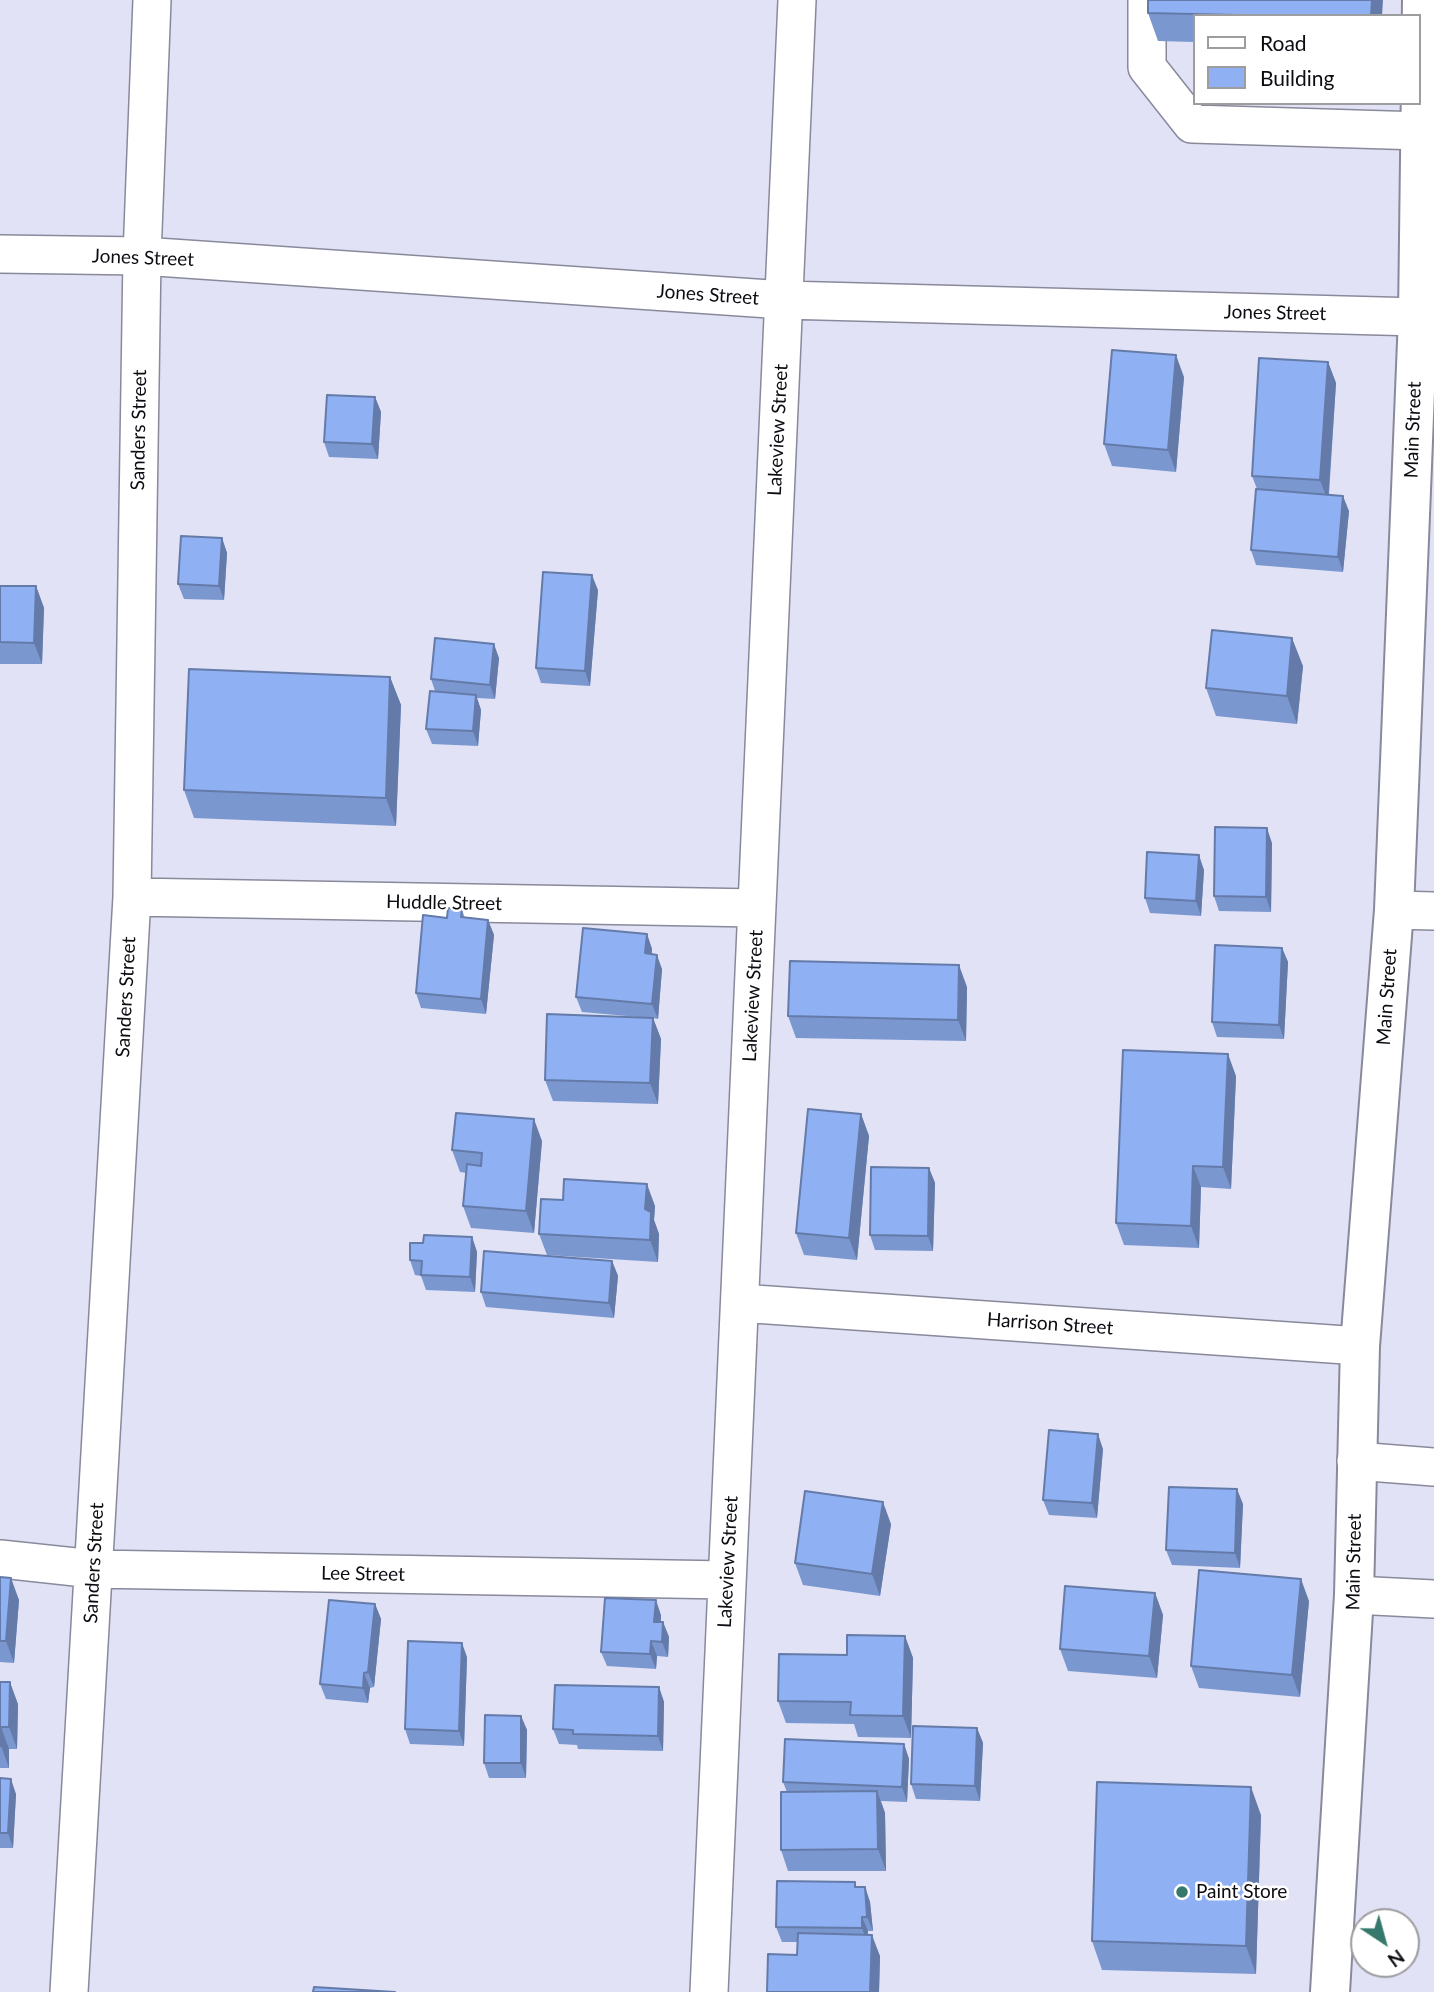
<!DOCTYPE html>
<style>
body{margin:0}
#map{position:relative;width:1434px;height:1992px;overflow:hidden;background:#e1e2f6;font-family:Lato,sans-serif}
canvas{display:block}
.legend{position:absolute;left:1193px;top:14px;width:228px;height:91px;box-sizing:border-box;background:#fff;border:2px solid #9d9da0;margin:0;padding:9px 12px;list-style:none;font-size:21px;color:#0b0b12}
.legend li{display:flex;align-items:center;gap:14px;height:35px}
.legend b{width:35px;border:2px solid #9d9da0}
.north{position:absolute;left:1350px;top:1908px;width:70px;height:70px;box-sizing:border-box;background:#fff;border:2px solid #9d9da0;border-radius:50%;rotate:144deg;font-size:19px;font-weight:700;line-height:28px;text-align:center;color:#0b0b12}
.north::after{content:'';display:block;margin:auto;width:24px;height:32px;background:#36796c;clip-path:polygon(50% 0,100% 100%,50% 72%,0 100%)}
</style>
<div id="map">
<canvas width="1434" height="1992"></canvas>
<ul class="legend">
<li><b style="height:9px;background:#fff"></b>Road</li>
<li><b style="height:19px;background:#8fb0f2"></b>Building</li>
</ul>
<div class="north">N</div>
</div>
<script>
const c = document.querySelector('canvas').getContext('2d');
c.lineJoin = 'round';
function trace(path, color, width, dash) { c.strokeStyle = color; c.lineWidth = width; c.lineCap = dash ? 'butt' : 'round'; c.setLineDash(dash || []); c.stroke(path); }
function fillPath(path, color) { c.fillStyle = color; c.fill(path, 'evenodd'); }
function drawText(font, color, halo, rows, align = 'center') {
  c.font = font + ' Lato,sans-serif'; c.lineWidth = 5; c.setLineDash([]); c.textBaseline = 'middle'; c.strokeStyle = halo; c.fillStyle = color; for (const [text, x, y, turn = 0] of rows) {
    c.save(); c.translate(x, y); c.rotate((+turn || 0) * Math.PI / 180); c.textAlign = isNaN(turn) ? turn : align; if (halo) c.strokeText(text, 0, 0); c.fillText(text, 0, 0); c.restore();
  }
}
const minor = new Path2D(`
 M1147,0V67L1192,124L1421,131
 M0,254L142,256L784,300L1418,317
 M132,897L757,908
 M1394,910L1434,911
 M740,1303L1360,1346
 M1356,1461L1434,1467
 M0,1559L94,1569L727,1580
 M1354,1595L1434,1599
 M69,1992L132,897L142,256L152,0
 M709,1992L797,0`);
const major = new Path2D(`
 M1330,1992L1354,1595L1360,1346L1394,910L1418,317L1422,0`);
const wall = new Path2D(`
 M1148,13L1382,16H1194V42L1158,41Z
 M1328,362L1336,383L1329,495L1349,511L1343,572L1256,565L1251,550L1257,489L1252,476Z
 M1184,377L1176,472L1112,466L1104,444Z
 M375,397L381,412L378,459L329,457L324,442Z
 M222,538L227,553L224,600L184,599L178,584Z
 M0,586H36L44,608L42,664H0Z
 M598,590L590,686L541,683L536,668Z
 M499,658L495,699L477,698L481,710L478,746L432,744L426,729L435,691L431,679Z
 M1303,666L1297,724L1216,716L1206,688Z
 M390,677L401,705L396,826L194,818L184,790Z
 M1272,843L1271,912L1219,911L1214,896Z
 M1204,870L1201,916L1150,913L1145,898Z
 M462,910L465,918L488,920L494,935L486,1014L421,1008L416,993L447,918Z
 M647,934L652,949V954L662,969L658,1019L653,1018L661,1039L658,1104L553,1101L545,1080L638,1017L582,1012L576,997Z
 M1282,948L1288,962L1284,1039L1217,1037L1212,1022Z
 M967,987L966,1041L796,1038L788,1016Z
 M1236,1076L1231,1189L1201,1187L1199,1248L1124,1245L1116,1223Z
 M861,1114L869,1136L857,1260L804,1255L796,1233Z
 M542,1141L534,1233L471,1228L463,1206L466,1173L460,1172L452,1150Z
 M929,1168L935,1183L933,1251L875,1250L870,1235Z
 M655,1206L654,1220L659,1234L658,1262L547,1255L539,1234Z
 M472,1237L477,1252L475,1292L426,1290L421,1276L415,1275L410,1260L423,1243Z
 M612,1261L618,1276L614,1318L486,1307L481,1292Z
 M1103,1449L1097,1518L1049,1515L1043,1500Z
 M1243,1504L1240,1568L1172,1565L1166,1550Z
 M891,1524L880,1596L803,1585L795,1563Z
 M0,1577L19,1600L14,1663L0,1662Z
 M1155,1593L1163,1615L1157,1678L1068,1671L1060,1649Z
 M1309,1601L1300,1697L1199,1688L1191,1666Z
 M375,1604L381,1619L374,1687L370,1688L368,1703L326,1699L320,1684Z
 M661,1615V1622H663L669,1637L668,1657L657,1656L656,1669L607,1666L601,1652Z
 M905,1636L913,1658L911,1738L858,1737L854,1724L786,1723L778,1701Z
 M467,1657L464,1746L410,1744L405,1729Z
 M0,1682L18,1704L17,1749H9V1768H0Z
 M659,1687L664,1702L663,1751L578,1749L577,1745L559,1744L553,1729Z
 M521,1716L527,1730L526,1778H489L484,1763Z
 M977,1728L983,1743L980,1801L916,1799L911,1784Z
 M904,1744L909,1759L907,1802L881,1801L885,1813L886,1871H788L781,1850L787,1792L783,1782Z
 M0,1778L16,1794L13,1848H0Z
 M1261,1815L1256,1974L1102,1970L1092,1941Z
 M857,1887H865L870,1902L873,1931H868V1935L880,1956L879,1992H767L797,1955L798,1942H782L776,1927Z`);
const shadedWall = new Path2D(`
 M1372,0H1383L1382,16H1371Z
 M1176,355L1184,377L1176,472L1168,450Z
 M1328,362L1336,383L1328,501L1320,480Z
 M375,397L381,412L378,459L372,444Z
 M1343,496L1349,511L1343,572L1338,557Z
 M222,538L227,553L224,600L219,586Z
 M592,575L598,590L590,686L585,671Z
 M36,586L44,608L42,664L34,643Z
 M1292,638L1303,666L1297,724L1287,696Z
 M494,644L499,658L495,699L490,685Z
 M390,677L401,705L396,826L386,798Z
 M476,695L481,710L478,746L473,731Z
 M1267,828L1272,843L1271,912L1266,897Z
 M1199,855L1204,870L1201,916L1196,901Z
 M488,920L494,935L486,1014L481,999Z
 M647,934L652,949L650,968L645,953Z
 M1282,948L1288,962L1284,1039L1279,1025Z
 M657,955L662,969L658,1019L652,1004Z
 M959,965L967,987L966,1041L958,1020Z
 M653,1018L661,1039L658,1104L650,1083Z
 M1228,1054L1236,1076L1231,1189L1223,1167Z
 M861,1114L869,1136L857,1260L849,1238Z
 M534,1119L542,1141L534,1233L526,1211Z
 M1193,1166L1201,1187L1199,1248L1191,1226Z
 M929,1168L935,1183L933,1251L928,1236Z
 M647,1184L655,1206L654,1220L659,1234L658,1262L650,1240L645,1209Z
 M472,1237L477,1252L475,1292L470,1277Z
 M612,1261L618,1276L614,1318L609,1303Z
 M1098,1434L1103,1449L1097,1518L1092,1503Z
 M1237,1489L1243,1504L1240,1568L1235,1553Z
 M883,1502L891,1524L880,1596L872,1574Z
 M11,1578L19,1600L14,1663L6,1641Z
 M1301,1579L1309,1601L1300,1697L1292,1675Z
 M1155,1593L1163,1615L1157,1678L1149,1656Z
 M656,1600L661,1615L660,1637L654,1622Z
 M375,1604L381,1619L374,1687L368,1672Z
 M663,1622L669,1637L668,1657L662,1642Z
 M905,1636L913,1658L911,1738L903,1716Z
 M651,1641L657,1656L656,1669L650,1654Z
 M462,1643L467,1657L464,1746L459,1731Z
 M364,1673L370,1688L368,1703L363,1688Z
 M10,1682L18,1704L17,1749L9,1727Z
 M659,1687L664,1702L663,1751L658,1736Z
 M521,1716L527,1730L526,1778L521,1763Z
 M1,1727L9,1749V1768L1,1746Z
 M977,1728L983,1743L980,1801L975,1786Z
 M904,1744L909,1759L907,1802L902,1787Z
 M11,1779L16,1794L13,1848L8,1833Z
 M1251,1787L1261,1815L1256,1974L1246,1946Z
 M877,1791L885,1813L886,1871L878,1849Z
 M865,1887L870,1902L873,1931L867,1917Z
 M862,1917L868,1931L867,1943L862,1928Z
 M872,1935L880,1956L879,1992H870Z`);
const building = new Path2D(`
 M1148,0H1372L1371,16H1280L1148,13Z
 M1112,350L1176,355L1168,450L1104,444Z
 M1259,358L1328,362L1320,480L1252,476Z
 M327,395L375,397L372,444L324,442Z
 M1256,489L1343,496L1338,557L1251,550Z
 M181,536L222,538L219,586L178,584Z
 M543,572L592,575L585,671L536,668Z
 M0,586H36L34,643L0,642Z
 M1212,630L1292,638L1287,696L1206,688Z
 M435,638L494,644L490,685L431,679Z
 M189,669L390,677L386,798L184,790Z
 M430,691L476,695L473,731L426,729Z
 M1215,827L1267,828L1266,897L1214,896Z
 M1147,852L1199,855L1196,901L1145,898Z
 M448,908L462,910L461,917L488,920L481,999L416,993L423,915L447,918Z
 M583,928L647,934L645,953L657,955L652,1004L576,997Z
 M1215,945L1282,948L1279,1025L1212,1022Z
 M790,961L959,965L958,1020L788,1016Z
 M547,1014L653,1018L650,1083L545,1080Z
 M1123,1050L1228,1054L1223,1167L1193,1166L1191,1226L1116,1223Z
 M808,1109L861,1114L849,1238L796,1233Z
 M456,1113L534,1119L526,1211L463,1206L467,1164L481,1166L482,1153L452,1150Z
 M871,1167L929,1168L928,1236L870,1235Z
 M564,1179L647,1184L645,1209L651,1212L650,1240L539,1234L541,1199L563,1200Z
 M424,1235L472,1237L470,1277L421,1275L422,1261L410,1260V1243H423Z
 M484,1251L612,1261L609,1303L481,1292Z
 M1049,1430L1098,1434L1092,1503L1043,1500Z
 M1169,1487L1237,1489L1235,1553L1166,1550Z
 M805,1491L883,1502L872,1574L795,1563Z
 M1199,1570L1301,1579L1292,1675L1191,1666Z
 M0,1577L11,1578L6,1641H0Z
 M1065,1586L1155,1593L1149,1656L1060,1649Z
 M605,1598L656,1600L654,1622H663L662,1642L651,1641L650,1654L601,1652Z
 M329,1600L375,1604L368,1672L364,1673L363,1688L320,1684Z
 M847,1635L905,1636L903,1716L850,1715L851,1702L778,1701L779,1654L847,1655Z
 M408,1641L462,1643L459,1731L405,1729Z
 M0,1682H10L9,1727H1V1746H0Z
 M555,1685L659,1687L658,1736L573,1734V1730L553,1729Z
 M485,1715L521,1716V1763H484Z
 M913,1726L977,1728L975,1786L911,1784Z
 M785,1739L904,1744L902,1787L783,1782Z
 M0,1778L11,1779L8,1833H0Z
 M1097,1782L1251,1787L1246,1946L1092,1941Z
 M877,1791L878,1849L781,1850V1792Z
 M777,1881L855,1882V1887H865L867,1917H862V1928L776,1927Z
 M798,1933L872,1935L870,1992H767L768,1954L797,1955Z
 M314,1987L395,1992H313Z`);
const markers = [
 [1182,1892,7,"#36796c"]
];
const streetNames = [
 ["Jones Street",143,258,2],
 ["Jones Street",708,295,4],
 ["Jones Street",1275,313,1],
 ["Sanders Street",139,430,-89],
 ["Lakeview Street",778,430,-87],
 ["Main Street",1413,430,-88],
 ["Huddle Street",444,903,1],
 ["Lakeview Street",753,996,-87],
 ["Sanders Street",126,997,-87],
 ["Main Street",1387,997,-86],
 ["Harrison Street",1050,1324,4],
 ["Lakeview Street",728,1562,-87],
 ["Main Street",1354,1562,-89],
 ["Sanders Street",94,1563,-87],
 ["Lee Street",363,1574,1]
];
const poiNames = [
 ["Paint Store",1196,1892]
];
trace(minor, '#89899c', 40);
trace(major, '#89899c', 42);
trace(minor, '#fff', 37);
trace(major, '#fff', 38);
fillPath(wall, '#7b97d0');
fillPath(shadedWall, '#647ba9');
fillPath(building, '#8fb0f2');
trace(building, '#647ba9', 2);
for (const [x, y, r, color] of markers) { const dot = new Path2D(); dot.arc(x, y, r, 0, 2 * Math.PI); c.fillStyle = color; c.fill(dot); trace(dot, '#fff', 2.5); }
drawText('19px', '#0b0b12', '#fff', streetNames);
drawText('19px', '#0b0b12', '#fff', poiNames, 'left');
</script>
